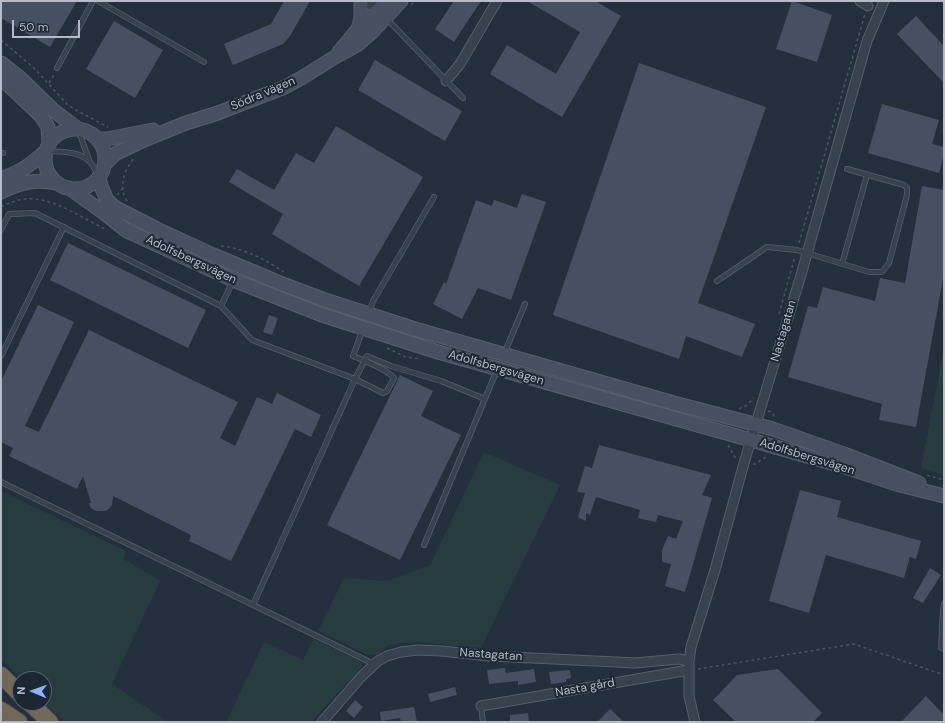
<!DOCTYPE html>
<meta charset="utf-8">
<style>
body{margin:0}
#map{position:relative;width:945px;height:723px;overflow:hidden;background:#242f3e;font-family:"DM Sans",sans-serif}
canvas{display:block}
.frame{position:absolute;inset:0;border:2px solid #b4bcc9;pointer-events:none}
.north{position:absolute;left:12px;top:671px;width:40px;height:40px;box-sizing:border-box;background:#1d2633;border:1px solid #59626f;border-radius:50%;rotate:272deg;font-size:11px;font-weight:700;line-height:16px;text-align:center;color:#b4bcc9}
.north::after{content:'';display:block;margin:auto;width:14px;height:18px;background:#8ab4f8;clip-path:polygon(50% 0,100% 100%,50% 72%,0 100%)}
.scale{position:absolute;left:12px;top:20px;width:68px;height:18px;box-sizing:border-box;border:2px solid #b4bcc9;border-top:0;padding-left:5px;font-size:12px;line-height:14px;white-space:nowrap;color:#b4bcc9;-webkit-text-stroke:3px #1d2633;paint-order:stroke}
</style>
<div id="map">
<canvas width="945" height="723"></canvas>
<div class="frame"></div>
<div class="north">N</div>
<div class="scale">50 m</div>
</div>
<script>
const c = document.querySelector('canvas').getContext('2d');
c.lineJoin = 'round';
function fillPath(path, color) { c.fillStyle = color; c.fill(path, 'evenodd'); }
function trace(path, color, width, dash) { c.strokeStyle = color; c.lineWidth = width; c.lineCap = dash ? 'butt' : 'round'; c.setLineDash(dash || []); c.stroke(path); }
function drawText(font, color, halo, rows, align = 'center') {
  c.font = font + ' "DM Sans",sans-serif'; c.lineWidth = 4; c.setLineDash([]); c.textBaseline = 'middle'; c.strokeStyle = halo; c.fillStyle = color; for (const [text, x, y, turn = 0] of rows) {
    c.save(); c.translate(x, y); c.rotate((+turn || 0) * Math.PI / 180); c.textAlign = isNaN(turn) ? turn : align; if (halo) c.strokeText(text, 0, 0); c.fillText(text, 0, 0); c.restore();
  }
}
const green = new Path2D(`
 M944,347V475L921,468Z
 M484,452L560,485L481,648L413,642L389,645L376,655L366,654L318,631L344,578L387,581L430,565Z
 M1,491L126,551L124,559L160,581L112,684L168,722H64L44,702V679H21L1,659Z
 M314,639L358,660L363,666L311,722H226L264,642L303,660Z`);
const building = new Path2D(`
 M1,1H77L50,47L1,18Z
 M284,1H310L290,36L283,44L233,65L224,44L271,24Z
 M454,1H481L454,42L435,29Z
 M527,1H595L621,16L562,117L490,74L507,45L556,74L580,32Z
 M792,1L832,15L817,62L776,49Z
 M916,16L944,46V83L897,34Z
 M114,21L163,50L135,98L86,69Z
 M375,60L462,111L445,141L358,90Z
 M639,63L766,107L698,303L755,324L742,357L686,336L679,359L553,315Z
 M882,104L939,120L932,144L944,147V154L939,173L868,153Z
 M336,126L423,177L359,286L272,234L283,214L229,182L237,169L274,190L296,153L314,163Z
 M922,186L944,190V273L916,427L879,420L882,404L788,377L808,306L817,308L823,287L875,301L880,278L905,283Z
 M522,194L546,202L511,300L478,288L462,319L433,304L444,282L446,284L476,200L492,206L494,200L517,208Z
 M68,243L206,310L188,348L50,280Z
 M38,305L74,322L25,426L39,432L89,330L238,402L220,438L235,446L257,397L272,404L277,393L321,415L311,437L295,429L231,561L189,541L191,535L113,496L112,505L109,509L105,511H96L91,508L89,503H91L83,476L77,489L9,456L13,448L1,442V381Z
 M269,315L278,318L272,335L263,332Z
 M400,375L433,391L421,416L461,435L400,560L327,525Z
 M599,445L711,475L702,495L712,498L685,592L665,586L671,564L662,562V550L668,536L676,539L683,521L658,515L656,522L638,518L640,510L596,497L590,515L586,513V521L578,517L585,493L577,492L585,466L592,468Z
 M800,490L841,501L837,517L921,541L916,559L910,557L904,578L826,555L809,613L769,601Z
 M930,568L941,575L923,603L913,598Z
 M505,668L506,673L534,669L536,682L518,685V681L489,684L487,670Z
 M778,669L822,713L813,722H736L713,700L737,675Z
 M570,670L571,678L566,679V682L551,684L549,672Z
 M455,687L457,695L430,702L428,694Z
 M926,696L944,715V719L941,722H901Z
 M355,700L363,707L354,718L346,711Z
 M414,707L417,722H401L400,718L381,721L380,712Z
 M610,709L624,722H597Z
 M528,713L529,722H510V715Z`);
const path = new Path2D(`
 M411,5L416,1
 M1,40L34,68L67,104L74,109L108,127
 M49,83L55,73
 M117,195L122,189
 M127,201C118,186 124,170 135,157
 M1,207C9,203 16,200 25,199C51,196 82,218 105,229
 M799,243L865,14
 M221,246C243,248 265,259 284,272
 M779,314L795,256
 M387,348L406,357L421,359
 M739,409L747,405L754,398
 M768,411L772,412L775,418
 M728,445L736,459
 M753,464H756L762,459L768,456
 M927,475L944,480
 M698,669L854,644L944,675`);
const service = new Path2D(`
 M98,1L204,62
 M387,19L463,98
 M57,68L93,1
 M78,129L89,160
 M48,151C61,152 80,151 90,162C93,165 96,171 98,175
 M1,153H3
 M1,230L9,214L35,213L221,306L233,281
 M842,264L867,175
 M717,281L767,247L797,250L869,272H882L889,263L907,195V188L904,185L847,169
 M221,306L252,340L355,379L253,605
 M369,312L373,301L434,197
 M363,329L353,356C365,361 385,368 394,378L387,391L383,393L355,379L367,356L391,366L441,381L485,399
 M504,354L525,304
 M1,356L64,227
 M1,482L374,664
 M424,545L497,370
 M944,604L943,611L944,612
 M943,611L941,648L944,649
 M481,706L483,722`);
const minor = new Path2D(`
 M860,1L868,6
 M446,81L460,64L497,1
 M481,706L689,670
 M322,722L361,677L378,661L387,656L401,652L418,650L441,651L490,656L616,662L635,663L679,659L689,661
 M695,722L689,696V661L691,647L715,570L744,463L801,275L867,41L884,1`);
const tertiary = new Path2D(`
 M367,1L378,9L379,2`);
const secondary = new Path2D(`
 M358,29L361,18V1
 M339,52L358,29L388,1
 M1,63L20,78L53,110L78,129
 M1,78L41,116L48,127L49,142
 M45 159a30 30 0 1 1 60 0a30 30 0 1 1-60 0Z
 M99,139H107L153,130
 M105,164L115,154L144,140L186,123L218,113L285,87L303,77L335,57L357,45L372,32L401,1
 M99,177L101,186L107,200L116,208L159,230L211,254L280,283L328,301L415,329L674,403L773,429L844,454L919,483
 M1,179C20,172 31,165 46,151
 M69,188L104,213L127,231L233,280L322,315L438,352L751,440L842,466L896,484L944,496
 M1,192C21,182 35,179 57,183`);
const motorway = new Path2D(`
 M1,675L20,694
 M30,703L50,722
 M1,710L19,722`);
const streetNames = [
 ["Södra vägen",263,94,-23],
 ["Adolfsbergsvägen",191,260,25],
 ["Nastagatan",784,331,-74],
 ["Adolfsbergsvägen",496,368,16],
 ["Adolfsbergsvägen",807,457,17],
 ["Nastagatan",491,655,4],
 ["Nasta gård",585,688,-10]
];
fillPath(green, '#263c3f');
fillPath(building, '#455162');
trace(service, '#565f6c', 6);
trace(minor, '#565f6c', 11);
trace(tertiary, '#565f6c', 13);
trace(secondary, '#565f6c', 15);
trace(motorway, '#434c59', 18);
trace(path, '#44595c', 1.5, [3, 3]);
trace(service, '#38414e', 4.5);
trace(minor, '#38414e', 9);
trace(tertiary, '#38414e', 11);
trace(secondary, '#465061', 13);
trace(motorway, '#746855', 16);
drawText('12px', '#b4bcc9', '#1d2633', streetNames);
</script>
